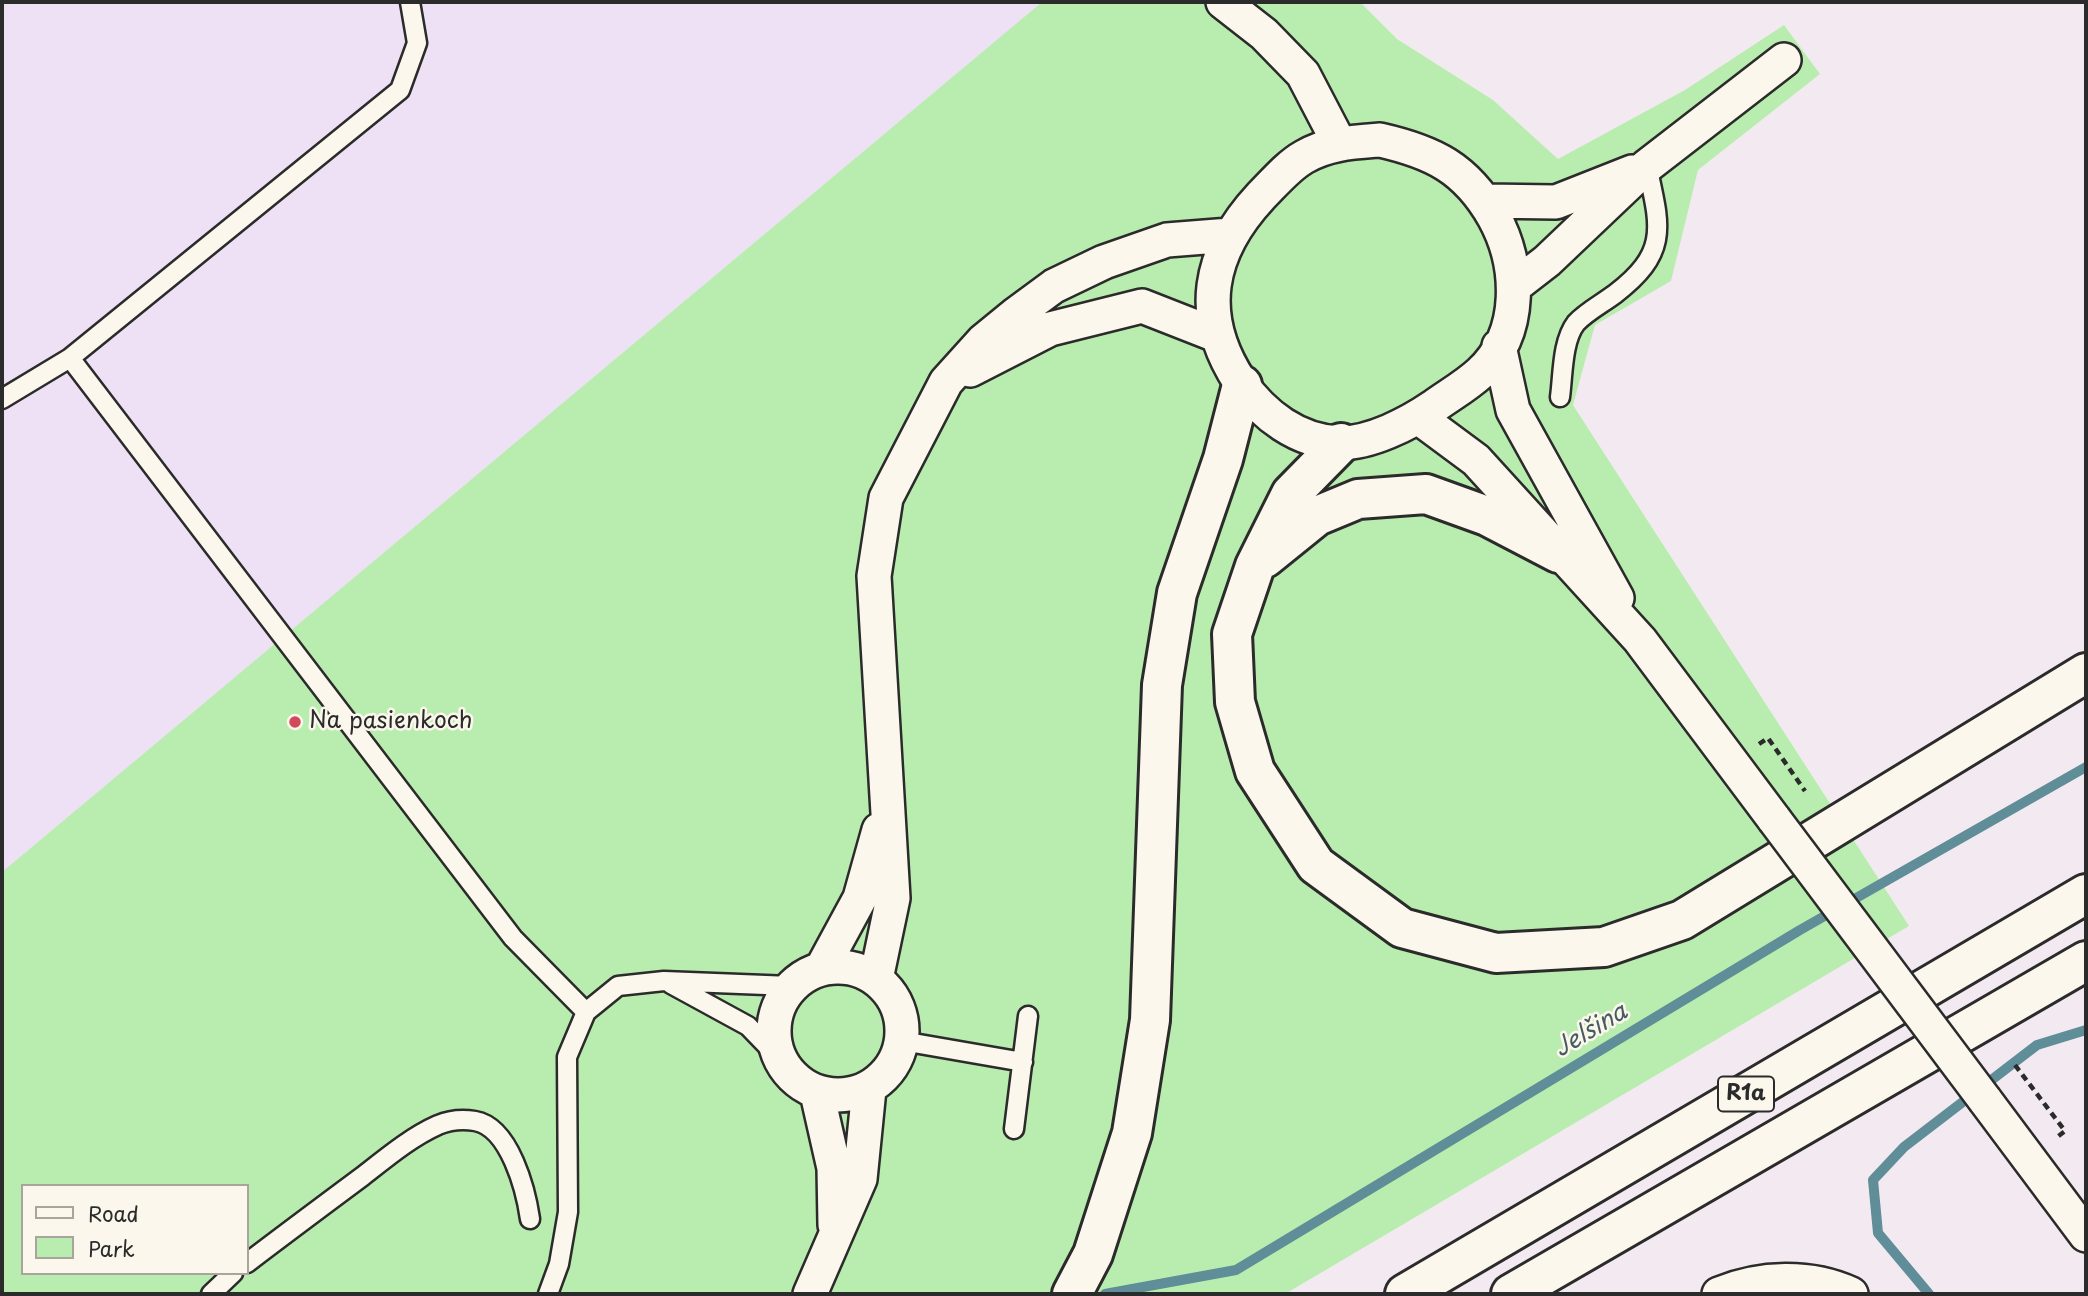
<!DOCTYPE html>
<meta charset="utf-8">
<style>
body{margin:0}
#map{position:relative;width:2088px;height:1296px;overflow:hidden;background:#f3eaf1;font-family:"Playpen Sans",sans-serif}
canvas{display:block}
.frame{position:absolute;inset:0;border:4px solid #2b2b2b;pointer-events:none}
.legend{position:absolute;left:21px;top:1184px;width:228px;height:91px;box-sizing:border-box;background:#fbf7ec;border:2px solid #a8a59f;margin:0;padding:9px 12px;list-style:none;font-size:21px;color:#2b2b2b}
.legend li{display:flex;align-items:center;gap:14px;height:35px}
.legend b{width:35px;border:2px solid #a8a59f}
</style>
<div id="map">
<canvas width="2088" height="1296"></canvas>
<div class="frame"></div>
<ul class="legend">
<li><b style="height:9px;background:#fbf7ec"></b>Road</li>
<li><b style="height:19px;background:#b9edaf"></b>Park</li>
</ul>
</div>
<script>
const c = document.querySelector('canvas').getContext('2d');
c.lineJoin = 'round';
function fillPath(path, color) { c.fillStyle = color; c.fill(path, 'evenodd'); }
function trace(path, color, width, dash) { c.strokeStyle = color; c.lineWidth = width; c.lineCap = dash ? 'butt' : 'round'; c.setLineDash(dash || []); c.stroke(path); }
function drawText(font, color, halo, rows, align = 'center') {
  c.font = font + ' "Playpen Sans",sans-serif'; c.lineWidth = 5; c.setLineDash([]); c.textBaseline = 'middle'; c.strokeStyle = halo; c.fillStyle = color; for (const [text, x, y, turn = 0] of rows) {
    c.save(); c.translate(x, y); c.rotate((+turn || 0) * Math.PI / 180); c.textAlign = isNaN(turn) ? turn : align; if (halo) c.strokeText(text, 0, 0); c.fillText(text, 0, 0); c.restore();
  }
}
const built = new Path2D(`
 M2,2H1042L2,872Z`);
const green = new Path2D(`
 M1042,2H1360L1397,39L1493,100L1558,159L1685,90L1784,25L1820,74L1698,170L1671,281L1595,325L1573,405L1909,926L1285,1294H2V872ZM23,1186H247V1273H23Z`);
const stream = new Path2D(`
 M1105,1294L1236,1270L1800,930L2086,767
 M1929,1294L1878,1233L1873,1180L1904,1147L2037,1045L2086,1030`);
const path = new Path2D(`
 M1759,744L1768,738L1805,791
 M2015,1065L2065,1131L2056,1138`);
const service = new Path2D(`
 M410,2L417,43L400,90L70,358L513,938L586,1012
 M1560,397C1563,375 1562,341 1576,323C1586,312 1603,303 1615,294C1670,252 1660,226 1647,166
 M2,399L70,358
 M671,984L748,1026L777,1056
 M902,1041L1023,1062
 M1014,1129L1028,1016
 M247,1263C285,1234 324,1205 363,1176C386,1158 411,1137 438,1125C450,1120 462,1119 475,1121C510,1127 526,1191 530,1219
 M211,1294L233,1273
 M548,1294L559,1264L568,1212L567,1057L586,1012L618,986L664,981L791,986`);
const minor = new Path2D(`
 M1223,2L1264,34L1303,74L1339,143
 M1380,140C1433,152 1466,168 1494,217C1520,264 1524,333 1480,373C1466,386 1448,396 1433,407C1408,424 1371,443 1340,443C1298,442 1263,415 1240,382C1196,315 1208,253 1261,196C1274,183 1288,166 1304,157C1328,143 1354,142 1380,140Z
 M1485,201L1556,202L1632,172
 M1516,285L1547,261L1647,166L1784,60
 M1499,346L1513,410L1617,598
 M970,370L1050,329L1142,306L1216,335
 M1418,417L1476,460L1640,640L1774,819
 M774 1031a64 64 0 1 1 128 0a64 64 0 1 1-128 0Z
 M822,968L860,898L879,830
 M876,979L893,898L874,576L886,498L946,382L983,341L1016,314L1054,286L1104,262L1167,240L1230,235
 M817,1093L834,1168L835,1225
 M1985,1100L2086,1235
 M810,1294L860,1179L869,1089
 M1719,1294C1760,1277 1810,1275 1851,1294`);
const motorway = new Path2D(`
 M1341,443L1291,494L1255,566L1232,634L1235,702L1255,771L1316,865L1402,928L1496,953L1604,947L1682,920L2086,673
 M1265,558L1317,516L1358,499L1426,494L1487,516L1558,553
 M1072,1294L1093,1254L1132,1133L1150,1020L1162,685L1177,593L1223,459L1242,385
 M1405,1294L2086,894
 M1511,1294L2086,961`);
const minorBridge = new Path2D(`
 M1774,819L1985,1100`);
const markers = [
 [295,722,7,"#d1495b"]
];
const shields = [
 [1746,1094,56]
];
const shieldNames = [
 ["R1a",1746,1094]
];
const poiNames = [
 ["Na pasienkoch",309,722]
];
const waterNames = [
 ["Jelšina",1591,1031,-31]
];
fillPath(built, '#eee1f5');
fillPath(green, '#b9edaf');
trace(stream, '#5f8e98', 10);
trace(service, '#2b2b2b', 23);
trace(minor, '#2b2b2b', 38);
trace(motorway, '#2b2b2b', 44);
trace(path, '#2b2b2b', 4.5, [7, 5]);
trace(service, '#fbf7ec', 18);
trace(minor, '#fbf7ec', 33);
trace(motorway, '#fbf7ec', 38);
trace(minorBridge, '#2b2b2b', 38, []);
trace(minorBridge, '#fbf7ec', 33);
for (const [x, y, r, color] of markers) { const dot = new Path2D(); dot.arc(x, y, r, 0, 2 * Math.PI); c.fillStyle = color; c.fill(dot); trace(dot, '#fbf7ec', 2.5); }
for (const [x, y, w] of shields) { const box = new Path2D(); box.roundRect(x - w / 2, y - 17.5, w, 35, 5); c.fillStyle = '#fbf7ec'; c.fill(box); trace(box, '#2b2b2b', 2); }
drawText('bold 21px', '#2b2b2b', null, shieldNames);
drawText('23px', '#2b2b2b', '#fbf7ec', poiNames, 'left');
drawText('italic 24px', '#455d61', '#fbf7ec', waterNames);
</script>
